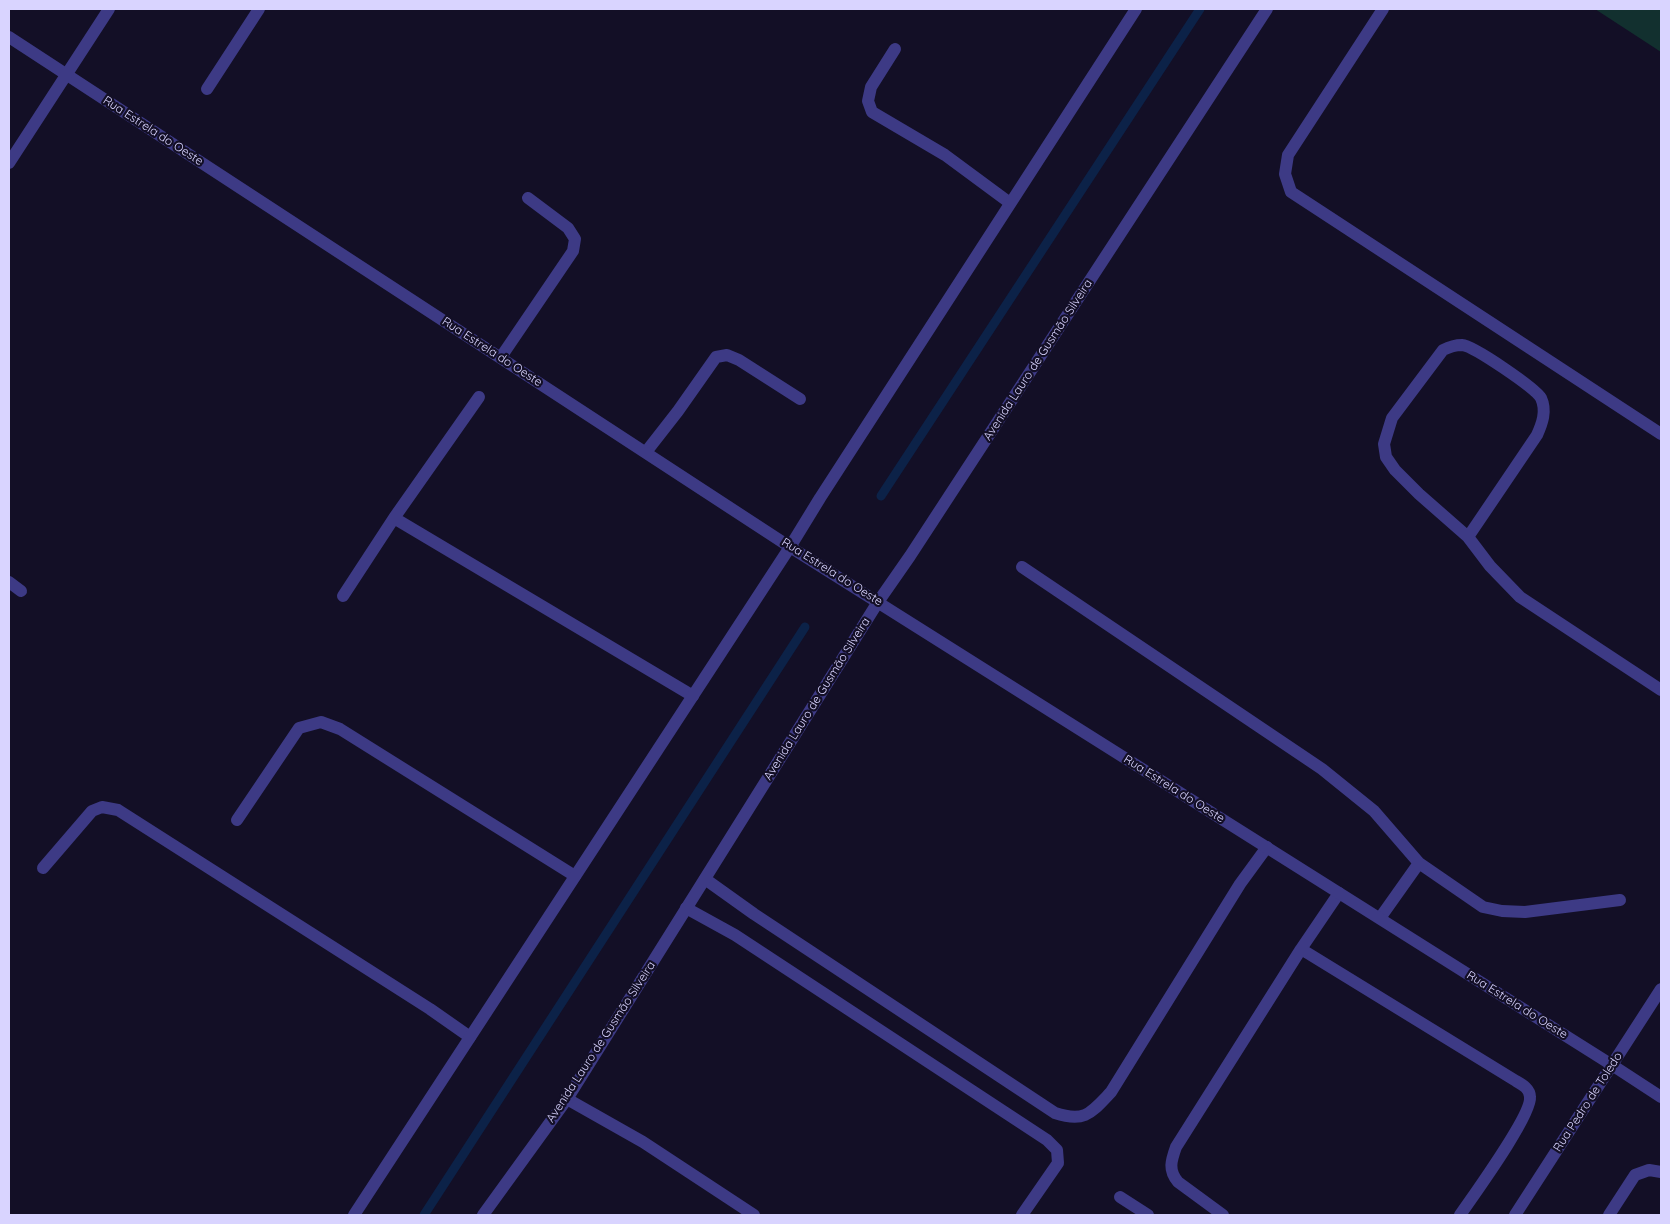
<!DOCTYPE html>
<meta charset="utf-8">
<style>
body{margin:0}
#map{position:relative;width:1670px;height:1224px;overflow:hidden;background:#130f26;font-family:Quicksand,sans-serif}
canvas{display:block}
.frame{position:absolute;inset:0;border:10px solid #d9d4ff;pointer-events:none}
</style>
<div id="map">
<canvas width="1670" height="1224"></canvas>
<div class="frame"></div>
</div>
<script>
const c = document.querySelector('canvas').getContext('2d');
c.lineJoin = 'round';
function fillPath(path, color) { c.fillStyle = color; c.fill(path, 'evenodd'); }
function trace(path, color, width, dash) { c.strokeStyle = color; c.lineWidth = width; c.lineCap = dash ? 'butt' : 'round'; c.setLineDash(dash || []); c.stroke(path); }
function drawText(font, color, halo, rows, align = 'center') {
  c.font = font + ' Quicksand,sans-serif'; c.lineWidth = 4.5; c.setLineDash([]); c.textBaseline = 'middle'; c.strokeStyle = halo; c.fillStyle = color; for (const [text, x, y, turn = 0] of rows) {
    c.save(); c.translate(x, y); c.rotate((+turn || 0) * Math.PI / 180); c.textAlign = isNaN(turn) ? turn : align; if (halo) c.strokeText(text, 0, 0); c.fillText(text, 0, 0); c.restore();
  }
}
const green = new Path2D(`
 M1595,9H1661V52Z`);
const stream = new Path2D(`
 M881,496L1200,9
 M424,1215L805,627`);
const service = new Path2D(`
 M1383,9L1288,155L1285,174L1291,192L1661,434
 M895,49L871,87L868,101L872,112L945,155L1010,203
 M207,89L259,9
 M501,357L573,251L575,239L568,228L528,198
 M479,397L394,518L693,696
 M646,452L678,411L716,357L727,355L739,360L800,399
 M1468,537L1537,435C1542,424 1547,411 1541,398C1535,388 1474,346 1462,345C1455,345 1449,347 1443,350L1392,418L1384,444L1386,457L1395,470L1419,494L1468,537L1490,566L1520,597L1661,690
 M1022,567L1322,769L1374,811L1419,863
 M9,582L21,591
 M343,596L394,518
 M237,820L299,728L321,722L340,729L575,876
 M43,868L92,811L102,807L118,810L430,1009L470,1037
 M705,879L754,914L1055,1113C1085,1123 1091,1113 1111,1092L1240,884L1267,847
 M686,908L735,935L1047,1140L1057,1150L1058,1163L1022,1215
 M1380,918L1419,863L1483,907L1502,911L1525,912L1620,900
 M1301,949L1516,1081C1523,1085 1530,1089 1530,1097C1532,1115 1473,1196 1460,1215
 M567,1099L643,1142L754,1215
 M1120,1197L1148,1215
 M1223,1215L1178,1182C1168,1170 1171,1161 1176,1147L1301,949L1339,893
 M1609,1215L1635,1175L1649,1170L1661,1172`);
const minor = new Path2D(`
 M9,37L790,547L1612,1065L1661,1097
 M354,1215L790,547L820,498L1136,9
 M483,1215L567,1099L878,602L910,556L1267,9
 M1515,1215L1661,989`);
const tertiary = new Path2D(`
 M9,163L109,9`);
const streetNames = [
 ["Rua Estrela do Oeste",153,131,33],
 ["Rua Estrela do Oeste",492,352,33],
 ["Avenida Lauro de Gusmão Silveira",1038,360,-57],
 ["Rua Estrela do Oeste",832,572,32],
 ["Avenida Lauro de Gusmão Silveira",817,699,-58],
 ["Rua Estrela do Oeste",1174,789,32],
 ["Rua Estrela do Oeste",1517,1005,32],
 ["Avenida Lauro de Gusmão Silveira",601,1042,-57],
 ["Rua Pedro de Toledo",1588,1102,-57]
];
fillPath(green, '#12302f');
trace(stream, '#0c2248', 9);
trace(service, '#3d3a85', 12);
trace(minor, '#3d3a85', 12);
trace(tertiary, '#3d3a85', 12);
drawText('12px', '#d9d4ff', '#130f26', streetNames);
</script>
